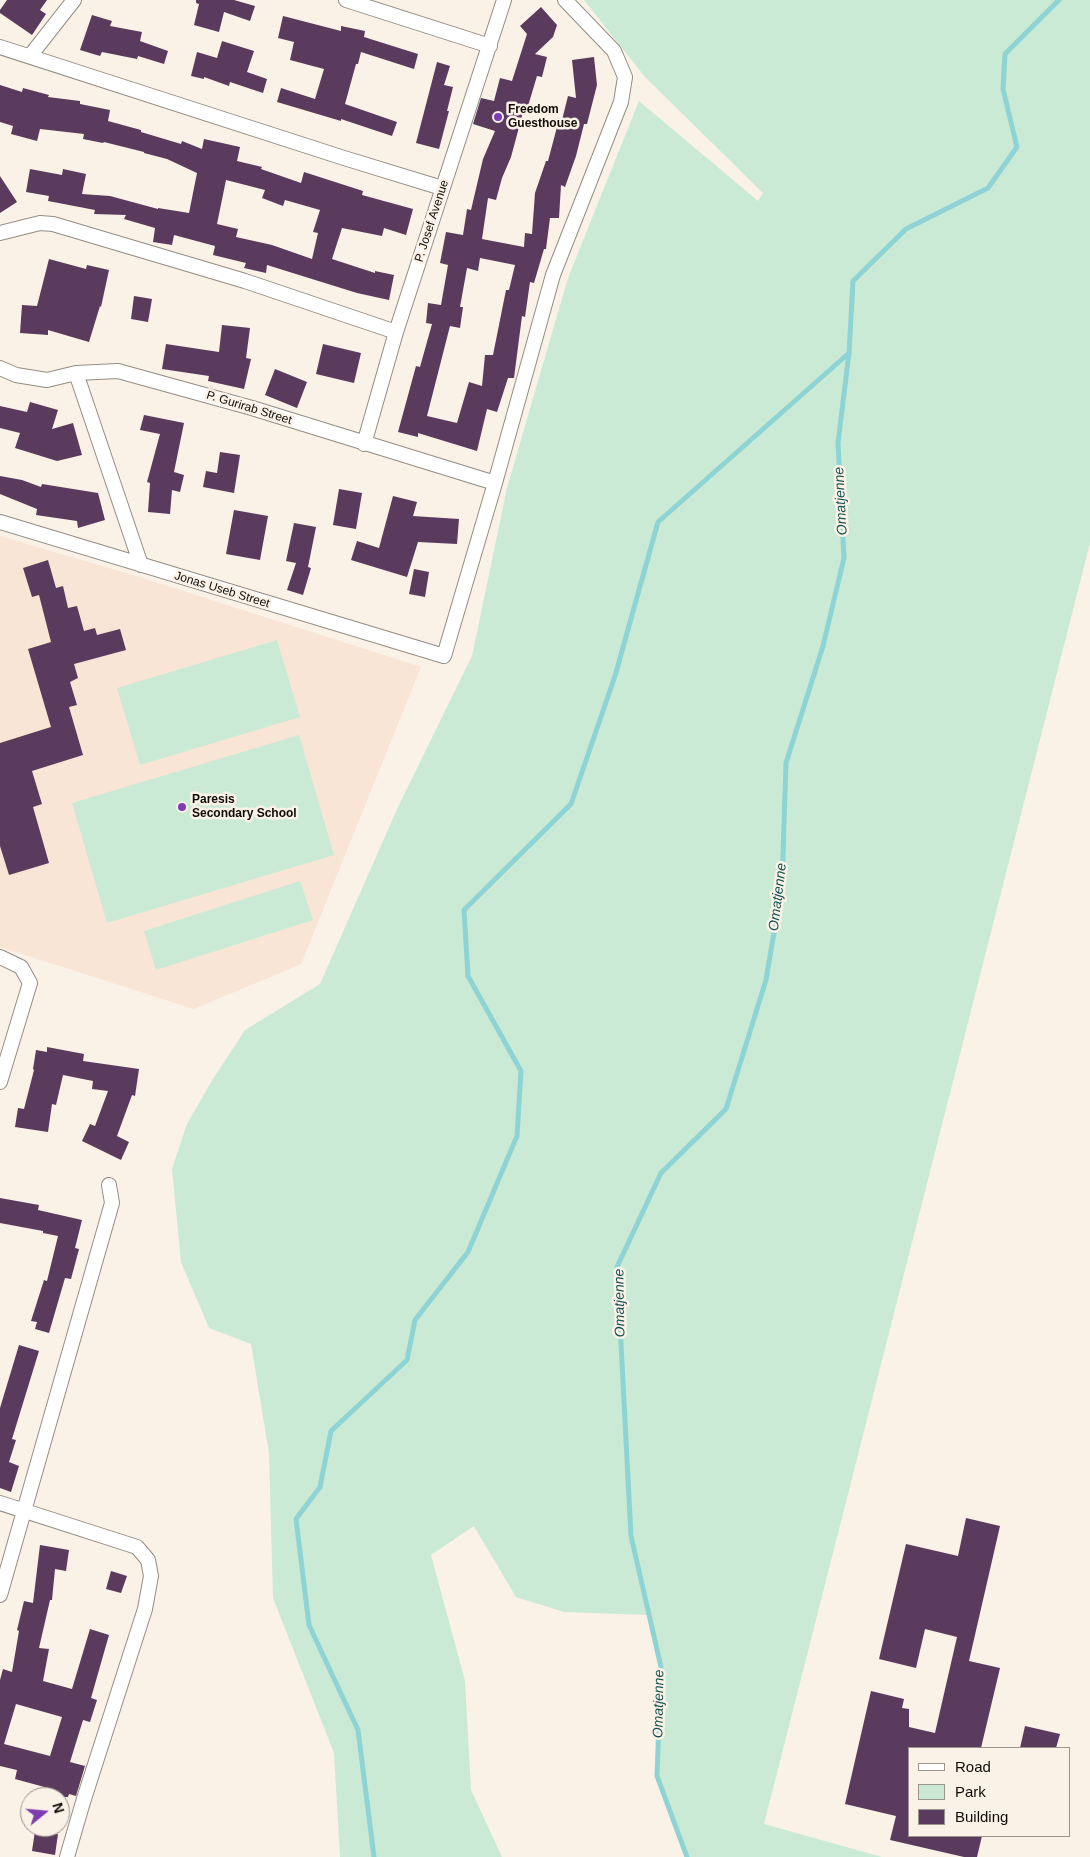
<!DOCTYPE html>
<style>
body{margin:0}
#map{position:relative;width:1090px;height:1857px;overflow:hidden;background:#faf1e7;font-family:Helvetica,sans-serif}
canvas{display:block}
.legend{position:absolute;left:908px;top:1747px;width:162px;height:90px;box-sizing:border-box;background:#faf1e7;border:1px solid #9c958e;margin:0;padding:6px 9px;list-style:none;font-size:15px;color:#0f0c09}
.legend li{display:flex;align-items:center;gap:10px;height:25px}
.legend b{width:25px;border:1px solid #9c958e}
.north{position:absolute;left:20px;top:1787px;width:50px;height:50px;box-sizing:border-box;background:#faf1e7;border:1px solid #9c958e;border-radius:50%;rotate:73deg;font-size:14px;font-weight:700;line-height:20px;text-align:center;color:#0f0c09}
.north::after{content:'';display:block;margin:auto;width:18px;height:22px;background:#7f3cb0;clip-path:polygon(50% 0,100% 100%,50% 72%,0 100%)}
</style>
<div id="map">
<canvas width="1090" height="1857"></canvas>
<ul class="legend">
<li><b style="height:6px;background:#fff"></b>Road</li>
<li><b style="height:14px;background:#caead6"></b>Park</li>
<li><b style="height:14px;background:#5b3b5d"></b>Building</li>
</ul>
<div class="north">N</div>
</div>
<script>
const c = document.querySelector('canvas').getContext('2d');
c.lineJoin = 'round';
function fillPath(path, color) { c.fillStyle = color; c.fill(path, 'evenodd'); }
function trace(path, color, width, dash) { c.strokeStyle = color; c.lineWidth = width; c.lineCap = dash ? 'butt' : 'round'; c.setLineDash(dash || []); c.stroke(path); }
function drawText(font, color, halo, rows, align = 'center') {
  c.font = font + ' Helvetica,sans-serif'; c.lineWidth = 5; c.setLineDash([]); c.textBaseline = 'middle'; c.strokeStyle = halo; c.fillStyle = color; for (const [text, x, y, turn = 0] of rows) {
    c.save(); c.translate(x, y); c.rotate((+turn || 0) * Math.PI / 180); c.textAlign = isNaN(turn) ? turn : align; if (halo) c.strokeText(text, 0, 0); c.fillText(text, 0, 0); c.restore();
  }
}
const education = new Path2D(`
 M0,536L136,576L421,667L301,964L194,1009L0,947Z`);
const green = new Path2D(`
 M584,0H1090V543L764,1824L882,1857H687L657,1776L661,1667L649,1615L564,1612L516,1597L474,1526L431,1555L465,1681L471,1790L502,1857H340L334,1753L273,1598L269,1453L251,1344L209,1328L181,1262L172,1169L187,1124L213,1079L245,1030L320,984L398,807L472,656L507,488L568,278L639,101L758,201L763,193L645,77Z
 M277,640L300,717L140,765L117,688Z
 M299,735L334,855L107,923L72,803Z
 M300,881L313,920L156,970L144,931Z`);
const stream = new Path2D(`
 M374,1857L358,1730L309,1625L296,1519L320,1487L331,1431L407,1360L415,1320L468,1252L517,1136L521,1071L468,976L464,910L571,804L615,676L658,522L849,353
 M687,1857L657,1776L661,1667L631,1536L617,1267L661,1173L726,1109L766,980L782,885L786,763L823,646L844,558L838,443L849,353L853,281L906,229L988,188L1017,147L1003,89L1005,54L1059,0`);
const building = new Path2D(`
 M7,0H47L40,10L46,14L32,35L0,13V10Z
 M196,0H234L255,6L250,21L224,12L219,32L194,25L199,4L196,3Z
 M541,7L557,25L553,37L535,54L547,57L542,77L537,76L528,106L525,105L511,157L502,178L496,200L488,198L482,239L524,247L525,233L532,234L535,193L546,161H548L557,127L560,128L568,96L576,98L572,60L594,57L597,85L587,124H584L576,156L565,187L561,185L559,218H550L546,249H544L534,283L530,282L525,317L522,316L514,378H508L497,412L487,409L477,451L418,433V437L398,432L416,366L420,367L432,324L426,323L428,303L441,305L448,265L440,263L446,232L463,235L467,209L471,210L483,159L495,131L473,124L481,98L494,101L500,78L512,81L527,34L520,26ZM480,258L515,265L509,290H506L493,355H485L482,386L469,382L457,423L427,416L450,326L460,328L463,307H460L467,268L478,271Z
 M92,15L112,21L110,26L142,32L140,41L168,51L164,64L138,56L137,59L102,52L100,56L80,50Z
 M283,16L341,31V26L365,31L364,37L418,54L414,69L361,52L358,64H356L345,104L397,122L392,136L341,119V121L277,102L281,88L315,99L324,69L290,60L294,42L278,38Z
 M222,41L254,51L247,72L267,79L263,93L230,82L229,86L204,77V79L191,76L197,52L217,58Z
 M437,62L450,66L444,85L453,87L447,111H449L439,149L416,143Z
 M0,85L22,92L23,88L49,95L48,97L80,101V104L110,110L108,121L141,130V132L181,144L182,141L202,149L204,139L240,147L237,161L262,167L261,169L301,183L304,172L363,191L362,195L413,209L406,235L384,228L382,236L342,228L332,259L375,273V271L394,275L389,300L357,293L267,265L266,273L244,268L246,263L213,255L215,246L174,235L172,245L153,242L155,228L124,219L126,215L94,214L95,210L48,201L49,196L26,192L30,169L62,175L63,169L86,174L82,194L110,196L158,209V208L189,213L197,173L167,159L144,153V152L104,142L103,143L83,139L84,134L40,129L37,141L11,134L13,126L0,122ZM226,180L265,190L262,198L283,206L285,200L320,210L313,232L318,233L312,259L272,245L236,237L238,229L217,224Z
 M0,176L17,202L0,213Z
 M49,259L86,269L87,265L109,270L101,307L100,306L89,342L48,330V335L20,333L22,305L37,306Z
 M134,296L152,299L148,322L131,319Z
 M222,325L250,328L246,358L251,359L244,389L208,381L209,376L162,369L166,344L219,352Z
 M323,344L361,353L354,383L316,374Z
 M275,369L307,382L297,408L265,395Z
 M30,402L58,410L52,429L73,423L82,455L57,461L15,448L20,433L0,428V406L27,412Z
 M144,415L184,423L174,472L184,475L180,492L172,490L170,514L148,512L150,483L147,482L160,434L140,430Z
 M220,452L240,455L234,493L203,487L206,471L217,473Z
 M0,476L22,480L41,487L42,484L98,493L105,520L78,528L77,521L36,515L37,509L0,494Z
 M339,489L362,493L356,529L333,525Z
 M393,496L417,502L413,516L459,519L457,544L418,542L407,577L351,560L357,541L379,548Z
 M234,510L268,516L260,560L226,554Z
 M294,523L316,527L308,567L311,568L303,595L287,590L296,563L286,561Z
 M48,560L56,588L63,586L68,608L77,606L84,631L95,628L97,635L120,629L126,650L74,664L78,678L70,682L77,705L69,707L83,755L32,771L42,804L33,807L49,863L9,875L0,846V743L51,727L28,649L51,642L39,595L32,597L23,568Z
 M414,569L429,572L425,597L409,594Z
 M47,1047L84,1054L83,1061L139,1069L135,1096L132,1095L117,1136L129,1142L121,1160L82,1141L90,1124L95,1126L108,1091L92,1089L93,1081L63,1075L56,1105L52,1104L48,1132L15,1127L18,1108L24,1109L34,1070L33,1069L36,1050L47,1052Z
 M0,1198L39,1205L38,1210L82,1220L75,1248L79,1249L71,1279L65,1278L49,1333L35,1329L37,1322L31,1321L44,1280L47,1281L58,1236L43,1233V1231L0,1223Z
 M19,1345L39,1351L12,1439L16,1440L9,1462L19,1466L11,1492L0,1488V1408Z
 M966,1518L1000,1526L969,1661L1000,1668L981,1748H909V1836H982L977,1857H964L890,1840L896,1816L845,1804L871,1691L904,1699L902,1708L909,1709V1727L935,1733L957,1637L925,1629L916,1668L879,1659L906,1544L958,1556Z
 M40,1545L69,1550L66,1571L55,1569L52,1600H50L39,1648L49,1649L43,1681L72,1689L90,1629L109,1635L91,1698L97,1700L90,1722L83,1720L70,1762L85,1766L76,1796L69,1794L68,1797H46L48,1788L15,1779L17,1770L0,1766V1680L3,1669L12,1672L19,1631L17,1630L24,1601L33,1603ZM16,1704L62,1717L50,1756L4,1744Z
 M111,1571L127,1576L121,1593L106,1589Z
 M1025,1726L1060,1734L1056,1748H1020Z
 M35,1831L58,1834L55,1855L32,1851Z`);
const minor = new Path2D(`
 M346,0L490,46
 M0,47L344,158L442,188
 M30,56L74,0
 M0,233L40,223L53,224L245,281L396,332
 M0,368L16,375L47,380L76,373L118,371L252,408L495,483
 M76,373L141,565
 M364,444L396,332L504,0
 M0,522L444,656L495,483L553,275L621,102L625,77L614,51L565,0
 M0,957L21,967L30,983L0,1082
 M0,1503L137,1547L148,1560L151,1576L145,1609L83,1802L67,1857
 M0,1595L112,1203L109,1185`);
const markers = [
 [498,117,5,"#7f3cb0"],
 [182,807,5,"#7f3cb0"]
];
const poiNames = [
 ["Freedom",508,110],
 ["Guesthouse",508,124],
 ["Paresis",192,800],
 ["Secondary School",192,814]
];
const streetNames = [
 ["P. Josef Avenue",432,221,-72],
 ["P. Gurirab Street",249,408,17],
 ["Jonas Useb Street",222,590,17]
];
const waterNames = [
 ["Omatjenne",841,501,-93],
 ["Omatjenne",778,897,-83],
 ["Omatjenne",620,1303,-91],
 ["Omatjenne",659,1704,-89]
];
fillPath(education, '#f8e5d5');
fillPath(green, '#caead6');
trace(stream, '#8fd4d5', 5);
fillPath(building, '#5b3b5d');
trace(minor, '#948d83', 16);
trace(minor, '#fff', 14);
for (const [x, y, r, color] of markers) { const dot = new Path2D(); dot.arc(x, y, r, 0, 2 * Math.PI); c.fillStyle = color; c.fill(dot); trace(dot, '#faf1e7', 2); }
drawText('bold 12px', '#0f0c09', '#faf1e7', poiNames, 'left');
drawText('12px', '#0f0c09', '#faf1e7', streetNames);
drawText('italic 14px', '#175354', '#faf1e7', waterNames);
</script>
